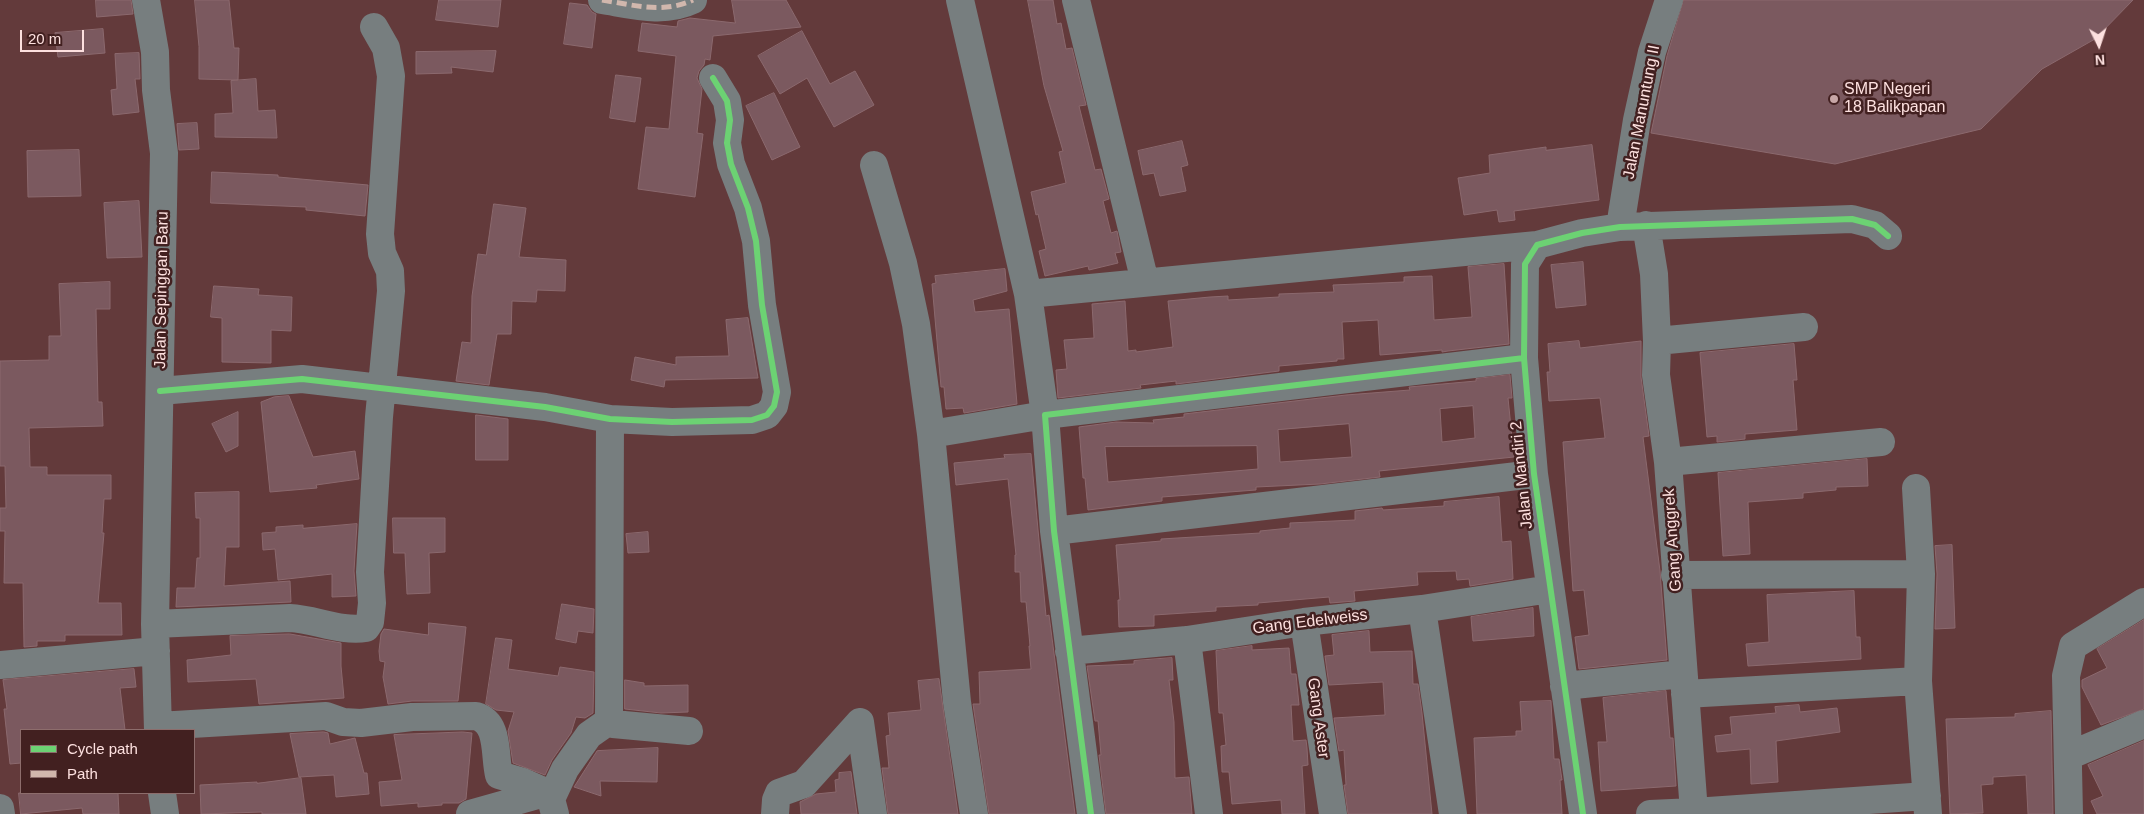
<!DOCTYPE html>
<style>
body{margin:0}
#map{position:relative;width:2144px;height:814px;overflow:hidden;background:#633a3b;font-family:Arial,sans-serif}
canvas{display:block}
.legend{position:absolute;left:20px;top:729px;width:175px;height:65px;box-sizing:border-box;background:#422020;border:1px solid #8d6d6c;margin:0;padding:6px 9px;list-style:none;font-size:15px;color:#fde0df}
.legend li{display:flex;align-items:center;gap:10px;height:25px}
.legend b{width:25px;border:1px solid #8d6d6c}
.north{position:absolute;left:2074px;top:20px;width:50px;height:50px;-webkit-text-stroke:4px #422020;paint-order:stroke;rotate:176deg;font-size:14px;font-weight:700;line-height:20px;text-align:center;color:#fde0df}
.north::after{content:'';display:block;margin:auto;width:18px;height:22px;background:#fde0df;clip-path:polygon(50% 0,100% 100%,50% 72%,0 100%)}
.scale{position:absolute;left:20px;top:30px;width:64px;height:22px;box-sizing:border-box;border:2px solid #fde0df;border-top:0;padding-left:6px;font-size:15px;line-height:18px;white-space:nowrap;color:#fde0df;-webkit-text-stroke:4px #422020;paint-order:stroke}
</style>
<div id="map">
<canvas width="2144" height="814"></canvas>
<ul class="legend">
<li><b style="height:6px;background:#6cd273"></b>Cycle path</li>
<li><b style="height:6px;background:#d1b7ad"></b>Path</li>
</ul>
<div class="north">N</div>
<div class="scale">20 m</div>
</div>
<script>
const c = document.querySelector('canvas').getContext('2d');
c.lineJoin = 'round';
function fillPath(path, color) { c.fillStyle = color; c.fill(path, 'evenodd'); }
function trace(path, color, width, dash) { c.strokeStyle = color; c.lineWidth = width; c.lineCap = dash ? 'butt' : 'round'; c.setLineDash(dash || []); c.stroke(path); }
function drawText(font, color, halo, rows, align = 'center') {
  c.font = font + ' Arial,sans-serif'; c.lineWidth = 5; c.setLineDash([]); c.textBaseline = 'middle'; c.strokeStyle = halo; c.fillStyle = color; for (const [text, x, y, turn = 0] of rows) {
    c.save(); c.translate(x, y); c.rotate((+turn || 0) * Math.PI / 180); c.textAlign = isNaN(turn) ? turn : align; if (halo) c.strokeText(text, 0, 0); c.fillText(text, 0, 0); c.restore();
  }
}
const building = new Path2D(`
 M96,0H131L133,14L97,17Z
 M195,0H229L234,48H239L238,80L199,79V47Z
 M439,0H501L498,27L436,20Z
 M732,0H786L801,27L713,36L710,60L705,59L704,65L699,71L697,78L702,89L697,133L703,134L695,197L638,189L646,127L669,129L676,56L638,51L642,23L677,27L678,21L690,18L735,23Z
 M1028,0H1053L1057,24L1061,23L1066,49L1072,48L1086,105L1079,106L1095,170L1101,169L1109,199L1103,201L1111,233L1117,231L1121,252L1115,253L1118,263L1089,270L1088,266L1045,276L1039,251L1046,249L1038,214L1036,215L1031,192L1066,183L1059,152L1063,151L1044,86Z
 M1684,0H2133L2095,39L2042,69L1981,129L1835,164L1651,133L1667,56Z
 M570,3L587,5L592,12L596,14L592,48L564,44Z
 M103,29L105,53L58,57L55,33Z
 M802,31L830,84L855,71L874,105L834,127L807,78L780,94L758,56Z
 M496,51L493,72L451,67L452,73L416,74V52Z
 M139,53L140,79H135L139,112L113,115L111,90L117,89L115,54Z
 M616,75L641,78L635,122L610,118Z
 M256,79L258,111L275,110L277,138L215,137V114L233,113L231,81Z
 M774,93L800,147L772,160L746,106Z
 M197,123L199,149L179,150L177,124Z
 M1182,141L1188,165L1181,167L1186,191L1160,196L1154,173L1143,175L1138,151Z
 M1592,145L1599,200L1514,211L1515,220L1499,222L1497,210L1464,215L1458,178L1490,173L1489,155L1546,147V150Z
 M79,150L81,196L28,197L27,151Z
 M212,172L278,175V177L368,185L365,216L306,210V207L211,203Z
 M139,201L142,257L107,258L104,203Z
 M494,204L526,208L519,257L566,260L565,291L537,290L536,302L512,301L511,334H497L489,385L456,381L462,342L471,343L472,296L478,254L486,255Z
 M1583,262L1586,305L1556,308L1551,265Z
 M1504,264L1509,344L1448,351L1442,352V350L1380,355L1378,320L1342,322L1344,359H1337V361L1279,366V371L1176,384V381L1140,385L1141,388L1058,398L1056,370L1067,369L1064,340L1094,338L1092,304L1125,301L1128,351L1136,350V352L1173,347L1168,301L1210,297L1228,296V300L1279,297V294L1334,292L1333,285L1404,282V277L1432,276L1434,320L1472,317L1468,267Z
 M1005,269L1007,291L973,300L975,312L1009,309L1017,404L964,413L963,408L946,409L944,387H941L932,284L936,283L935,276Z
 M110,282V309H96L98,402H102L103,426L29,428L30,467H47V475H111V499H104L102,533H104L98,603H121L122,635H65V641H37V646L24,647L23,583H4L5,531H0V508H6L5,466H0V361L49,360V336H61L59,284Z
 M214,286L259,289L258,295L292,297L291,331L271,330V363L222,362V318L211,317Z
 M748,318L758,378L665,380L664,387L631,380L635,357L676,365V357L729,356L726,320Z
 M1579,341L1580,348L1641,341V377L1649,436L1643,437L1660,571L1667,660L1579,669L1575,637L1589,635L1584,590L1573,591L1563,442L1605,438L1600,398L1549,401L1547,372H1550L1548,344Z
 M1794,344L1797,380H1793L1797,430L1745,434V439L1717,442V436L1707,437L1700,353Z
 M1510,375L1512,398H1508L1514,457L1379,471L1380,477L1320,484L1256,487V490L1162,497V501L1088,510L1085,478H1083L1079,427L1116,422L1154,423L1153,420L1184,417V414L1346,395L1410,390L1409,387L1476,381V379ZM1473,406L1475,438L1442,442L1440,409ZM1349,424L1352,457L1280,462L1278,430ZM1257,446L1258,469L1108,482L1105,447Z
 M289,396L313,457L355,451L359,479L316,485L317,488L270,492L261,402L274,397Z
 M238,412V446L226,452L212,424Z
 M476,415L508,419V460H476Z
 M1031,454L1046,616L1049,615L1075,814H989L973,704H980L979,672L1031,669L1029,646H1030L1026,602H1021L1020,572H1015V555H1016L1008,479L956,485L954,463L1005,458L1004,455Z
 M1867,459L1868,486L1836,487V490L1803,493V498L1748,502L1750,554L1723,556L1718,473Z
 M239,492V547H226L224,586L290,581L291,602L176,607L177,588H195L197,558H200V518H196L195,493Z
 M1499,497L1502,542L1511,541L1513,579L1470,586L1469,579L1457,580L1456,571L1417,572L1418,585L1354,591L1355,601L1330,603L1329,597L1258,603V605L1216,607V611L1154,615V626L1119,627L1118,600H1120L1116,545L1161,541V539L1260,533V531L1290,528V523L1355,520V511L1382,508L1383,510L1444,506V502Z
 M393,518H445V552L429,553L430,593L407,594L405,553H394Z
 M357,524L354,571L356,596L332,597V574L278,580L275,549L263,550L262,533L276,532V527L303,525V528Z
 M648,532L649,552L628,553L626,534Z
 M1952,545L1955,628L1935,629L1937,574L1935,546Z
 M1854,591L1856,637H1860L1861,659L1748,666L1746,644L1769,642L1767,595Z
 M562,604L594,609L593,633L578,631L576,643L556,639Z
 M1533,608L1534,636L1473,641L1471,617Z
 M2144,620V709L2101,725L2082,687V680L2107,668L2097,649Z
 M429,623L466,627L458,701H412L388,704L383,677L385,662L380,661L379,651L381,634L384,629L428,635Z
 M1369,631L1370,652L1412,651L1413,684H1418L1422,713L1432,814H1348L1344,785H1346L1344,750L1339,751L1334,718L1385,715L1383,682L1329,685L1325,656L1334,655L1332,635Z
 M290,634L341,643V666L344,698L259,704L256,679L188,682L187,660L231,655L230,636Z
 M496,638L512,640L508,669L558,676L560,667L594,672L593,713L585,718L576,717L571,733L552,760L545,775L513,763L508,731L514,712L496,710L486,704Z
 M1252,646V650L1289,648L1291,674H1296L1299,705H1291L1293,741L1306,740L1307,748L1308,765L1302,766L1305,814H1282L1281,800L1232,804L1229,772H1222L1221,746L1226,745L1223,713H1219L1216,651Z
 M1172,658L1173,680H1169L1174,722L1175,778L1189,777L1192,814H1106L1099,755H1101L1098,721H1095L1087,666L1134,664V661Z
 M134,669L136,687L120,688L125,730H21V763L10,764L4,709H7L3,680Z
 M939,679L958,814H888L882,768H889L886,736L890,735L888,713L921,710L918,681Z
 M625,680L644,683V686L688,685V712L661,713L625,709Z
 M1666,691L1670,738H1673L1676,786L1601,791L1598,742H1607L1603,698Z
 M1551,701L1554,759H1559L1562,780H1560L1562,814H1477L1474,738L1516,736V731H1522L1520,702Z
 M1799,705L1800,712L1837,708L1840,732L1776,741L1778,782L1751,784L1750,749L1717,752L1715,736L1732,734L1730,717L1776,713L1775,707Z
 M2051,711L2053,814H2028L2026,775L1993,777V784L1981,785L1983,813L1950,814L1946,719L2015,717V714Z
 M324,732L328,733L330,744L355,738L364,773H367L369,794L336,797L334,775L299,777L290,734Z
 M463,732L472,733L466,799L459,803H442V805L418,807V803L381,806L379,782L402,780L394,735Z
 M2144,741V814H2097L2091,801L2103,796L2088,765Z
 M658,748L657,782L600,781L601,796L574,787L597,751Z
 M851,772L857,814H801L800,802L816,794L836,792L835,780L839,779V773Z
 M301,778L306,814H262V812L201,814L200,785L257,782V783Z
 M19,793H118L119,814H83L82,808L21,814Z`);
const minor = new Path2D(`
 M146,0L155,52L156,90L164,153L155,624L158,730
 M602,0C633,5 664,14 693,0
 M1076,0L1145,282
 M874,165L903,263L916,324L931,434L957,702L974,814
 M1646,225L1654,274L1657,341L1656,375L1668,462L1694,812L1650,814
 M1620,227L1637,120L1652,52L1669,0
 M1028,294L1537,245
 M1657,341L1804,327
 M160,391L302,379L545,407L610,419L672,422L752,420L767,415L774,406L777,392L762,305L756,241L748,208L731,164L727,143L730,120L727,101L713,78
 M610,419L609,721L613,724L689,731
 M931,434L1045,415L1028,294L960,0
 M1668,462L1881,442
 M1916,488L1921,574
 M1054,531L1534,474
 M1675,575L1921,574L1918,681L1928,814
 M1422,609L1453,814
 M1304,622L1333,814
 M155,624L290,618C315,619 340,632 366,628L370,622L372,603L370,572L379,417L391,291L390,271L382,253L380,234L391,76L386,48L374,27
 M1187,640L1209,814
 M1069,651L1187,640L1304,622L1422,609L1550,589
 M0,665L156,651
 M1564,686L1683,674
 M1685,694L1918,681
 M860,722L873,814
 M158,726L326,716L343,722L361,723L412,717L476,716C500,723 494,755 499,775L523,782L548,793
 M2068,756L2144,724
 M162,793L165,814
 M551,799L565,769L589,735L609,721
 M0,808L1,814
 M1694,812L1927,796
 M470,814L541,794L548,793L551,799L555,814
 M775,814L776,800L779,793L804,784L860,722
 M1091,814L1054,531L1045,415L1524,358
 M1583,814L1534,474L1524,358L1525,264L1537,245L1582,233L1620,227L1852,219L1875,225L1888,236
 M2069,814L2066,676L2073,646L2144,602`);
const quiet = new Path2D(`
 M602,0C633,5 664,14 693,0`);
const cycleway = new Path2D(`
 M160,391L302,379L545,407L610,419L672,422L752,420L767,415L774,406L777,392L762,305L756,241L748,208L731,164L727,143L730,120L727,101L713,78
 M1091,814L1054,531L1045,415L1524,358
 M1583,814L1534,474L1524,358L1525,264L1537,245L1582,233L1620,227L1852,219L1875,225L1888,236`);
const markers = [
 [1834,99,5,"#c7a6a6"]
];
const poiNames = [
 ["SMP Negeri",1844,90],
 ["18 Balikpapan",1844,108]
];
const streetNames = [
 ["Jalan Manuntung II",1642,112,-79],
 ["Jalan Sepinggan Baru",162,290,-89],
 ["Jalan Mandiri 2",1522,475,-96],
 ["Gang Anggrek",1673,540,-94],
 ["Gang Edelweiss",1310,622,-7],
 ["Gang Aster",1318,718,82]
];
fillPath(building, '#7b595f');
trace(building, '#8b696e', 1);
trace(minor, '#777e7f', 28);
trace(quiet, '#d1b7ad', 5, [10, 5]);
trace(cycleway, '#6cd273', 6);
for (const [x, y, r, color] of markers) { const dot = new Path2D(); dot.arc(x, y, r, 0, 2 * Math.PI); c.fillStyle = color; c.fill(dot); trace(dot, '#422020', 2); }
drawText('16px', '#fde0df', '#422020', poiNames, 'left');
drawText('16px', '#fde0df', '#422020', streetNames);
</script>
